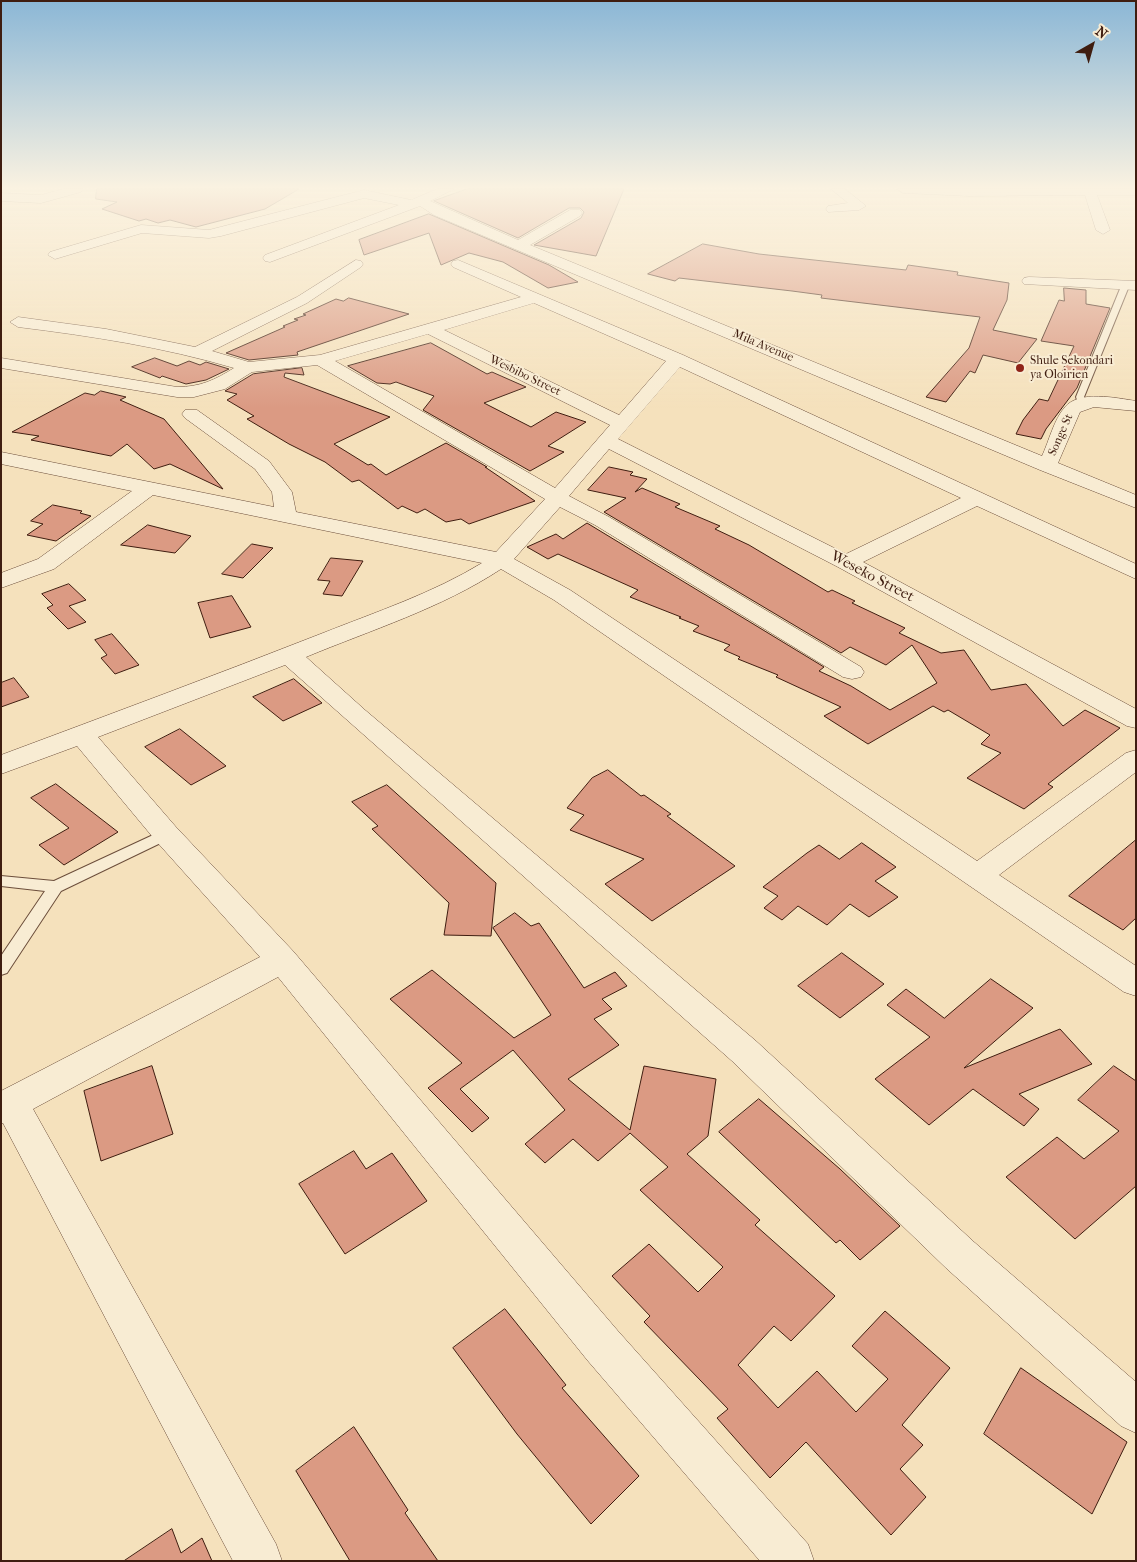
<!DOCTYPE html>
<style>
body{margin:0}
#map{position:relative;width:1137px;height:1562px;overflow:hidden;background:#f5e1bc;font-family:"IM FELL French Canon",serif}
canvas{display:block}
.frame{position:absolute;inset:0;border:2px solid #3f1d10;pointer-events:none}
.north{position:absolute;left:1067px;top:20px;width:50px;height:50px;-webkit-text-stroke:4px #f8ecd3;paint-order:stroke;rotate:38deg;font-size:14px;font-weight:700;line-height:20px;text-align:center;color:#3f1d10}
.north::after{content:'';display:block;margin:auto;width:18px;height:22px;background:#3f1d10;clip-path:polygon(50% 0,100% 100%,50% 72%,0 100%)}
</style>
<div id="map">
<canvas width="1137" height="1562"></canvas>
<div class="frame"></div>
<div class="north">N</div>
</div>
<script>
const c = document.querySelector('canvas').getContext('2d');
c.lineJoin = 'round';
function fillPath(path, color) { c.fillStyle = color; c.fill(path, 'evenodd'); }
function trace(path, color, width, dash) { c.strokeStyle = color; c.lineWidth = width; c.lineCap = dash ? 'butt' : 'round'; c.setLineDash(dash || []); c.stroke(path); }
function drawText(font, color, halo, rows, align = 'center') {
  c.font = font + ' "IM FELL French Canon",serif'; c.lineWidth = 4; c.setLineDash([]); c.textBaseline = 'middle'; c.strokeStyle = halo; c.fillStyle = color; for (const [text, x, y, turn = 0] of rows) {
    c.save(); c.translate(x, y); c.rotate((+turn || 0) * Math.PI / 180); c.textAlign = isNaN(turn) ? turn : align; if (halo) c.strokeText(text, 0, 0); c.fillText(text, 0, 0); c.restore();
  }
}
const building = new Path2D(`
 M97,189H299L265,209L196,227L170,220L158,223L146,219L139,221L102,209L117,202L96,199Z
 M467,189H624L596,256L534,245L581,218L584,212L580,208H569L518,238L434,201Z
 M429,214L549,265L578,282L548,288L503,262L469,253L441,265L429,233L364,255L359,240Z
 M703,244L759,254L906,270L908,265L958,272L957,275L1009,283L1007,300L993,330L1037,339L1018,363L983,355L975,373L970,371L946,402L926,397L969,348L980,317L821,298L822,295L792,291L679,278L675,281L648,274Z
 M1064,288L1086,290V304L1110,308L1077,388L1046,429L1041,439L1016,434L1023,420L1039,399L1048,401L1074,346L1041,341L1059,300L1064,301Z
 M349,298L409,314L297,352L298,355L249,360L226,353L285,327L283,326L298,320L294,319L306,315L303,314L336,299L343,301Z
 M431,343L487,374L492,372L526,387L484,403L531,427L556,412L586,422L548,446L564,452L530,471L423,410L434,396L396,382L390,384L377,383L348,366Z
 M155,358L177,366L189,361L200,365L206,362L229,369L206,380L186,384L162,376L160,378L132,367Z
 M302,368L304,375L285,373L284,377L390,417L334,444L368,465L371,464L386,475L446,443L487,467H485L535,501L469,524L461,519L446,522L425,509L417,513L402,506L398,509L359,480L352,482L325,462L289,444L247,419L254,416L227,400L237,394L225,391L253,374Z
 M101,391L126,397L120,400L164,419L223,489L170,464L154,469L127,444L111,456L31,440L39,436L12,432L85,393L94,395Z
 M609,467L633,472L630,475L647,479L635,492L642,488L680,504L675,507L720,526L715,529L749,545L828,592L832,590L855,601L852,603L905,628L899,633L941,653L964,650L991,690L1026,684L1063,726L1085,710L1120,728L1048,784L1053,787L1024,809L967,778L1001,753L981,744L990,735L948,710L944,712L933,706L868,744L824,716L841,707L776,677L778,675L738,659L740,657L724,650L730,645L693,631L699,626L679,618L681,617L630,597L638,590L558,554L548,559L527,547L556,534L563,539L587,523L824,667L819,671L851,686L890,710L937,683L912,645L886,665L850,647L841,653L604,512L626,498L588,490Z
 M53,505L82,511L80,513L91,516L56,541L27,535L43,524L31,521Z
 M148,525L191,536L175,553L121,545Z
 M252,544L273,548L243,578L222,574Z
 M331,558L363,561L342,596L323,594L330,581L318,580Z
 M69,584L86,600L69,606L86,622L68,629L47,608L53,605L42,594Z
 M232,596L251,627L210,638L198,603Z
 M112,634L139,665L115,674L101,658L107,655L95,640Z
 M14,678L29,697L1,707V683Z
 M294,679L322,703L283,721L253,697Z
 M180,729L226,766L191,785L145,747Z
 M608,770L641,796L644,795L671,814L667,816L735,866L652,921L605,884L644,859L570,830L584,815L567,808L592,778Z
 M56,784L118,832L64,865L39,845L69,828L31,798Z
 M387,785L496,883L491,936L444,935L449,903L372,829L378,826L352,802Z
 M1136,840V918L1123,930L1069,896Z
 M862,843L896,867L875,881L898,897L869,917L850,904L827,925L798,906L782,920L764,908L778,896L763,887L807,853L819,845L839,859Z
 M515,913L531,926L539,923L584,988L615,972L627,986L602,999L612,1009L594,1019L619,1045L568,1079L630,1130L644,1066L716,1079L708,1136L687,1154L760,1220L755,1225L835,1296L791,1341L774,1326L738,1365L778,1408L817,1371L856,1412L888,1379L852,1346L885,1311L950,1368L902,1425L923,1445L900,1469L926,1497L891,1535L806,1442L770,1478L717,1418L728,1409L644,1322L650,1316L612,1276L649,1244L698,1292L723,1267L640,1190L668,1167L630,1133L598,1161L573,1139L545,1163L525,1144L565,1110L513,1050L460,1089L489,1118L472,1132L428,1088L462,1063L390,999L432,970L514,1038L551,1015L493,928Z
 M842,953L884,984L840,1018L798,986Z
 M991,979L1033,1008L964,1068L1060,1029L1092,1064L1019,1094L1039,1109L1024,1126L973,1089L929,1125L875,1079L930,1037L887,1005L906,989L944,1018Z
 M152,1066L173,1134L101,1161L84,1091Z
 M1114,1066L1136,1081V1186L1075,1239L1006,1177L1057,1137L1084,1159L1119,1131L1078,1100Z
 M759,1099L840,1169L900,1226L860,1260L840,1240L836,1243L719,1132Z
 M354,1151L366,1169L392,1153L427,1201L345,1254L299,1184Z
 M505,1309L566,1385L562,1388L639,1476L591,1524L517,1434L453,1348Z
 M1021,1368L1127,1442L1092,1514L984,1434Z
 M354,1427L408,1510L405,1513L438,1561H350L296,1471Z
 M172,1529L181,1553L202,1538L212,1561H124Z`);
const service = new Path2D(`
 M1122,284L1129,286L1084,397L1087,404L1079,406L1076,397Z
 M166,829L171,830L173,834L171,838L61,891L7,973L1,975V956L45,891L1,886V876L54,881Z`);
const minor = new Path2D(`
 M63,189H83L81,192L41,203L1,201V193L41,195Z
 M437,189H454L430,201L518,240L570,210H580L582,213L580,216L530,245L1042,456C1049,441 1054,419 1065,407C1079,390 1117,398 1136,401V411L1094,407L1080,412L1058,463L1136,495V508L1040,470L434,215L420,206L270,262L265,261L263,258L265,255L399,205L364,198L221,236L209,238L142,233L55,259L48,255L50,252L141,225L209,230L364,190L411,200Z
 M831,189H845L866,206L859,210L828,212L826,209L828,206L848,203Z
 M897,189H1136V195H1097L1110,230L1103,234L1096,230L1085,195L969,196L903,193Z
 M356,260L361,261L363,264L361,267L307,303L212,351L249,362L320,355L521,297L453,267L451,264L453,261L458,260L683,355L1136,564V579L977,506L863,562L1136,709V728L1127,726L838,567L609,449L569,496L609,517L861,667L864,672L861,677L852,679L843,677L595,525L560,507L514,559L570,590L977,861L1126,753L1136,750V772L999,875L1136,966V996L1124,992L554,600L501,569C442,608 371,630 306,657L365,710L756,1041L974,1242L1136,1382V1433L1121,1426L946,1268L732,1061L285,665L98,737L176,827L293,951L618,1331L808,1544L814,1561H760L588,1361L278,977L33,1109L276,1544L282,1561H233L3,1123L1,1124V1091L260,957L156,841L77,746L1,774V755C108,715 216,675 323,633C376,612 433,593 482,563L153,495L54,569L1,588V573L38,559L132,491L1,464V452L274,507L272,492L255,469L185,418L182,414L185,410H197L269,461L292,492L296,512L496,552L545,499L317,365L252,372L225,389L194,397H177L1,368V358L177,387C200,387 215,380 234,368C163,347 91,336 18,327L10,322L18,317L106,329L195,347L297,297ZM534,303L666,361L619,415L444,330ZM428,334L610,425L555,488L335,361ZM680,367L961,498L846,554L618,439Z
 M1029,277L1136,281V290L1024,284L1022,281L1024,278Z`);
const markers = [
 [1020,368,5,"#8f2418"]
];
const farStreetnames = [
 ["Mila Avenue",763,346,23],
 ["Wesbibo Street",525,376,26],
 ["Songe St",1061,435,-66]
];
const farPoinames = [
 ["Shule Sekondari",1030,361],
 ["ya Oloirien",1030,375]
];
const streetNames = [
 ["Weseko Street",872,577,28]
];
fillPath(building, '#db9a83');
trace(building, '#3f1d10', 1);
trace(service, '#6c4e3b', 2);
trace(minor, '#6c4e3b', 1);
fillPath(service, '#f8ecd3');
fillPath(minor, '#f8ecd3');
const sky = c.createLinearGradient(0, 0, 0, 408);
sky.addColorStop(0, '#8bb7d6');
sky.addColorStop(0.46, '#faf2e1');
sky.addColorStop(1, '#faf2e100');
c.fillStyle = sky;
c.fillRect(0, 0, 1137, 408);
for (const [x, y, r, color] of markers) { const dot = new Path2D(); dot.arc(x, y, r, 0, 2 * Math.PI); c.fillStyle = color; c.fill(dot); trace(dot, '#f8ecd3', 2); }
drawText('12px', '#3f1d10', '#f8ecd3', farStreetnames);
drawText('12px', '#3f1d10', '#f8ecd3', farPoinames, 'left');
drawText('15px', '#3f1d10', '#f8ecd3', streetNames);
</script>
